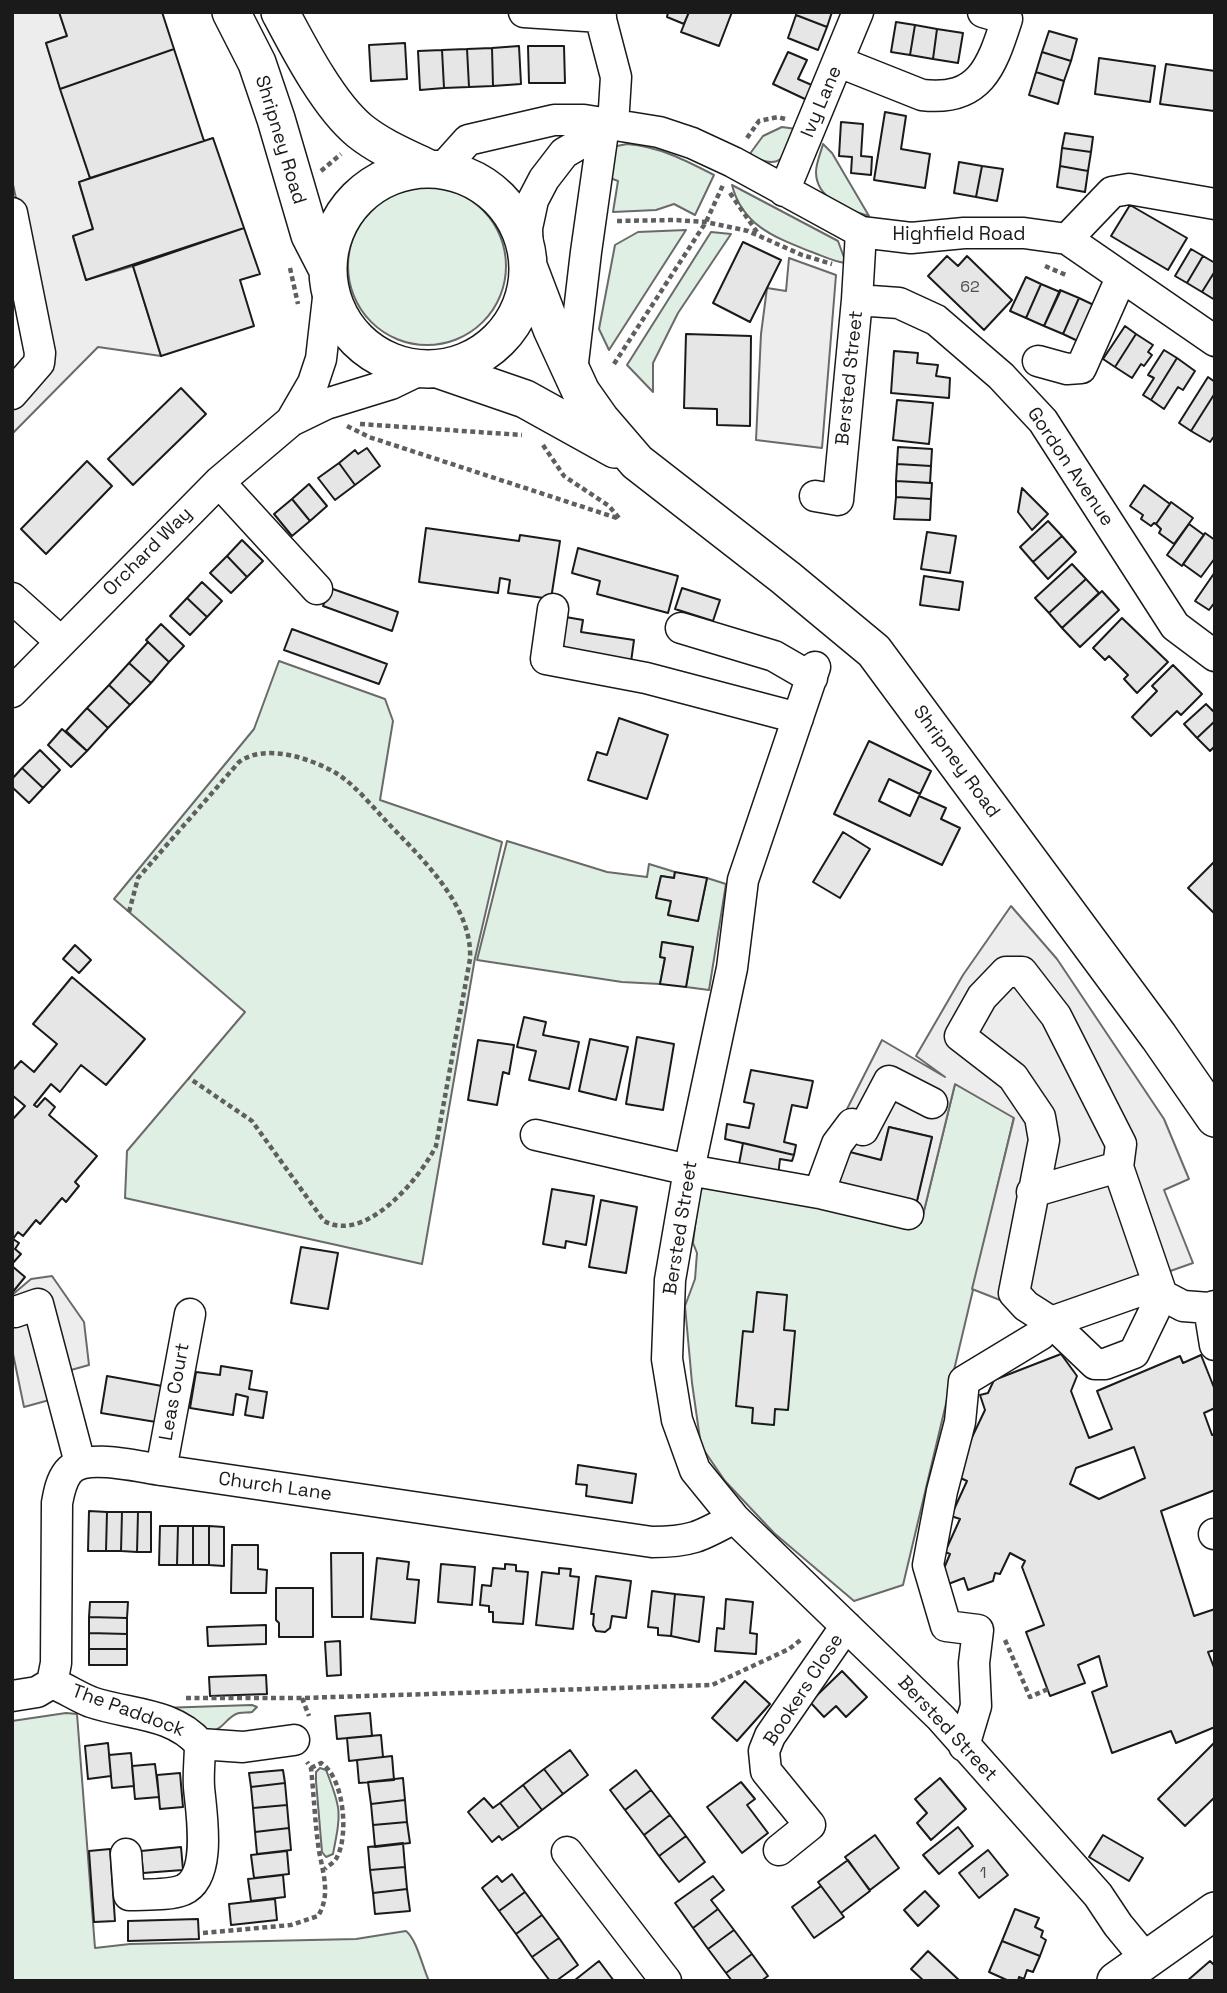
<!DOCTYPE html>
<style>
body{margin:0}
#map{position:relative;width:1227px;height:1993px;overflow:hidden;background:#fff;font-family:"Space Grotesk",sans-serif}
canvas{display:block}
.frame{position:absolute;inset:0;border:14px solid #1a1a1a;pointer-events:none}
</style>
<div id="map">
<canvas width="1227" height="1993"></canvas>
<div class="frame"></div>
</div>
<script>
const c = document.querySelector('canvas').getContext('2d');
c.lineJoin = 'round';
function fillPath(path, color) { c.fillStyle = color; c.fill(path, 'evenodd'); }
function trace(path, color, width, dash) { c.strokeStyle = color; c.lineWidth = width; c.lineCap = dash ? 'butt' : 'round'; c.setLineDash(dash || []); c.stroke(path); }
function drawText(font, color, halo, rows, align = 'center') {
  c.font = font + ' "Space Grotesk",sans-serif'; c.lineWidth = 5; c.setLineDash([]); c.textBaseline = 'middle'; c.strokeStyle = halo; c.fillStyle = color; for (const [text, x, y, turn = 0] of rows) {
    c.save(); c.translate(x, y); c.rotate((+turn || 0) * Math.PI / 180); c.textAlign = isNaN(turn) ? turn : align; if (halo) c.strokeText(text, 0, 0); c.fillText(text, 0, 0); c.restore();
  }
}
const green = new Path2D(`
 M782,127L796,129C785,157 782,172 749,155L763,136Z
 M627,144C658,146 687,161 714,175L695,215L674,204L656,210L613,212L618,181L605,176L612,147Z
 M823,144L832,153L869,216C847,210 816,199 816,172C816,163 821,152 823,144Z
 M732,185L838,241L846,263C833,262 821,255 809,251C774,237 742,225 732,185Z
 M348 266a79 79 0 1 1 158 0a79 79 0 1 1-158 0Z
 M686,230L609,350L599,329L615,245L638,232Z
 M711,232L731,234L678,313L653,363V392L627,365Z
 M279,661L385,699L393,721L380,800L502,842L475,958L422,1264L125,1198L127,1151L245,1012L114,899L254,729Z
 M507,841L607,872L647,877L649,864L675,872L674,878L661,876L656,897L671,901L668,915L698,921L707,878L726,884L709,990L686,987L693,947L663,942L660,957L665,958L660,984L622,982L477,960Z
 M955,1084L1014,1117L903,1585L854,1601L774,1533L725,1481L701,1446L692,1383L685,1306L695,1279L697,1253L693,1243L699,1192L708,1181L828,1200L921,1223Z
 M252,1705L257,1707L252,1712C248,1713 244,1712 239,1713C226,1716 225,1730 208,1732L161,1708Z
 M66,1713L77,1714L95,1948L130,1944L356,1939L406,1931C417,1940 422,1966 429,1981H12V1721Z
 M320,1768L326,1770C342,1810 341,1813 333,1854L326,1857L322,1852L316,1781V1772Z`);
const parking = new Path2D(`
 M12,12H59L67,36L46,43L90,178L79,183L93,229L73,237L86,280L133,266L161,356L98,347L12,434V397L50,356L12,180Z
 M789,258L836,275L822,448L756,440L761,334L767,288L786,291Z
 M1011,906L1057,959L1164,1119L1189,1179L1164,1190L1193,1263L1054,1312L1005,1302L972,1289L1014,1118L955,1084L921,1223L829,1200L813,1176L882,1040L945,1077L916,1056L963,975ZM889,1127L932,1137L916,1205L846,1152L881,1160Z
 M52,1276L84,1322L89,1365L71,1370L75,1393L24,1407L12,1349V1295L31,1279Z`);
const building = new Path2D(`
 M59,12H162L174,49L60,89L46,43L67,36Z
 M668,12H689L684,24L667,17Z
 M689,12H732L719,46L681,32Z
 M797,12H832L827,27L796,15Z
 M796,15L827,27L818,50L788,38Z
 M896,22L915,25L910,55L891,52Z
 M915,25L937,29L933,59L910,55Z
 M937,29L963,33L958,63L933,59Z
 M1049,31L1077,39L1071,61L1042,52Z
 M405,43L407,79L371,81L369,45Z
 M519,46L521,84L493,86L492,48Z
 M528,46H564L565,83H529Z
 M492,48L493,86L469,87L467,49Z
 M174,49L204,141L90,178L60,89Z
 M467,49L469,87L444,88L442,50Z
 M442,50L444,88L420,90L418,51Z
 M788,52L807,60L798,79L814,86L807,100L773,84Z
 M1042,52L1071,61L1064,81L1036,72Z
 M1099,58L1155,66L1150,102L1095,94Z
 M1166,64L1215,71L1214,111L1160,104Z
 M1036,72L1064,81L1058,104L1029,95Z
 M885,112L906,116L901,149L930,154L925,188L874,180Z
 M841,122L863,124L861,156L872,157L871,175L851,173L852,157L839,156Z
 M1065,133L1093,137L1091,152L1062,148Z
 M213,138L244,228L86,280L73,236L93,229L79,182Z
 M1062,148L1091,152L1088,171L1060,166Z
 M959,162L982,166L976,197L954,193Z
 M982,166L1003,169L997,201L976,197Z
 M1060,166L1088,171L1085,192L1057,187Z
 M1130,205L1187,238L1168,270L1111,236Z
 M244,228L260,274L240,280L254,326L161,356L133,266Z
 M743,242L781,260L750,322L713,303Z
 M1191,249L1203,256L1187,283L1175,276Z
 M947,256L958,266L967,256L1012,300L984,330L928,276Z
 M1203,256L1215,263V271L1202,292L1187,283Z
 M1215,271V300L1202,292Z
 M1026,277L1041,284L1026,318L1010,311Z
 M1041,284L1060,292L1044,326L1026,318Z
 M1060,290L1079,298L1063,334L1044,326Z
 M1079,298L1098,307L1082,343L1063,334Z
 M1125,326L1136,334L1115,367L1103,359Z
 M686,334L751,336L750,426L717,425V409L684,408Z
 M1136,334L1153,345L1148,352L1152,355L1144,366L1141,364L1132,378L1115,367Z
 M1164,350L1177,358L1151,400L1143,395L1154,378L1148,375Z
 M894,351L918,353L917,363L938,365L936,376L950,378L949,398L891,393Z
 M1177,358L1195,371L1183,390L1178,387L1164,409L1151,400Z
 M1208,377L1215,382V393L1191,431L1179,423Z
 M181,388L206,414L133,485L108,459Z
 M1215,393V435L1210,442L1191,431Z
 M897,400L933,403L929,444L893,440Z
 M898,447L932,449L931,466L897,464Z
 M367,448L380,466L355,485L339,463L355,450L358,454Z
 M87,461L112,486L46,554L21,529Z
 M339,463L355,485L335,500L318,478Z
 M897,464L931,466L930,483L896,481Z
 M896,481L932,483L931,499L896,497Z
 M309,484L327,506L310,521L292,499Z
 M1144,485L1170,504L1156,524L1154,523L1151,526L1141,519L1143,515L1130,506Z
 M1022,488L1048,514L1032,530L1018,512Z
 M896,497L931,499L930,520L894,519Z
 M292,499L310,521L292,536L274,514Z
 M1171,502L1193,518L1174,544L1159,533L1161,529L1156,524Z
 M1048,521L1062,536L1033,562L1020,547Z
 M1189,524L1204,535L1182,566L1167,555Z
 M426,528L519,541L520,535L560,541L551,599L508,593L510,580L500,578L498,593L419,582Z
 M927,532L956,536L950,573L921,569Z
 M1205,533L1215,540V558L1201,577L1183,564Z
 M1062,536L1076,552L1048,579L1033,562Z
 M242,540L263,561L247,577L227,556Z
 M578,548L678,576L668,613L597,594L600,581L572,573Z
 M227,556L247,577L231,593L210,573Z
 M1072,564L1086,579L1049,613L1035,598Z
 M1215,572V602L1209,610L1195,601Z
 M924,576L963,582L959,610L920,605Z
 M1086,579L1099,593L1062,628L1049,613Z
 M202,582L222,601L207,617L187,598Z
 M330,588L398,612L392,631L323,606Z
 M682,588L720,600L713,621L675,609Z
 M1102,591L1119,610L1080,647L1062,628Z
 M187,598L207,617L190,635L170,616Z
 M560,616L583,620L581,632L634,640L631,662L555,651Z
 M1122,618L1168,662L1137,693L1124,679L1128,675L1109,656L1105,660L1093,648Z
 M161,624L184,646L169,662L146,640Z
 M292,629L387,664L379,684L284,650Z
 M148,642L169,662L151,683L129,663Z
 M129,663L151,683L130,705L109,685Z
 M1173,665L1202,694L1181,715L1177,711L1151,736L1132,717L1157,691L1152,686Z
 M109,685L130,705L108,728L87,708Z
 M1206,704L1215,713V721L1197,738L1184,724Z
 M87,708L108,728L87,751L66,731Z
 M619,718L668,735L647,799L588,780L597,752L607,755Z
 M1215,721V746L1210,751L1197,738Z
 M62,729L87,751L71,767L48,745Z
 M869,741L931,771L920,794L889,779L879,801L910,816L919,796L946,808L941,819L960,828L942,865L834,814Z
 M40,750L60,770L43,788L22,768Z
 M22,768L43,788L29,803L12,787V779Z
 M843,832L870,849L840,898L813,882Z
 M1215,861V914L1188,888Z
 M675,872L707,878L698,921L668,915L671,901L656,898L661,876L674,878Z
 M662,942L693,947L686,987L660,984L665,958L660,957Z
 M75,945L91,960L79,973L63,959Z
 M72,977L145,1039L106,1085L81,1065L60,1092L51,1084L34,1105L37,1107L45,1098L55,1107L49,1115L97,1156L75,1182L79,1186L66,1202L62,1198L40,1224L36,1220L23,1236L18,1232L13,1239L19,1243L15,1249L21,1254L12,1264V1120L25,1106L12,1095V1071L21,1061L34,1072L57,1044L33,1024Z
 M524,1017L546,1022L543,1035L579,1042L569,1089L529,1080L536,1051L517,1047Z
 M637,1037L674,1044L663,1110L626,1104Z
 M590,1039L628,1047L616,1100L579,1091Z
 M478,1040L514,1045L509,1074L503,1072L497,1105L468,1100Z
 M751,1070L813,1081L807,1108L792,1105L784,1142L796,1145L794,1155L725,1139L727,1124L749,1128L754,1104L744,1102Z
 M889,1127L932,1137L916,1205L837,1186L846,1151L881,1160Z
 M743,1143L794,1155L792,1161L780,1159L778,1176L739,1164Z
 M552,1189L594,1196L586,1245L566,1241L565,1248L543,1244Z
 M601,1200L637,1207L626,1273L589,1267Z
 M301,1247L338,1253L328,1309L291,1303Z
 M12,1266L25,1277L12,1293Z
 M757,1292L787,1295L784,1330L795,1331L788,1410L775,1409L774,1425L752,1423L753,1408L736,1406L743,1331L753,1332Z
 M1061,1354L1077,1376L1071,1391L1089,1438L1112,1429L1097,1391L1180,1356L1183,1363L1201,1355L1215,1390V1408L1204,1413L1212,1435L1215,1434V1490L1161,1511L1194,1616L1215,1609V1650L1208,1652L1215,1670V1727L1176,1743L1171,1731L1112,1753L1092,1692L1107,1686L1099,1656L1078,1665L1085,1683L1050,1696L1026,1632L1044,1625L1022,1567L1025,1561L1010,1553L1000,1574L995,1573L993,1581L968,1590L964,1578L943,1586L940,1578L950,1554L945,1552L960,1519L951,1516L967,1481L954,1475L985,1410L980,1395L988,1393L994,1380ZM1134,1447L1145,1478L1099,1499L1070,1484L1076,1468Z
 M221,1366L252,1371L249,1389L267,1392L263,1418L245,1415L248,1397L236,1394L233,1415L190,1408L196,1372L220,1375Z
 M107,1376L162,1386L156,1422L101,1413Z
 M578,1465L636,1474L632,1503L586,1496L587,1485L576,1484Z
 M89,1511L107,1512L106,1551H88Z
 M107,1512H122L121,1551H106Z
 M122,1512H138L137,1552L121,1551Z
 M138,1512H151V1552H137Z
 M160,1526H178L177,1565H159Z
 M178,1526H193V1565H177Z
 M193,1526H209V1565H193Z
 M209,1526L224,1527V1566L209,1565Z
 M232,1545H258V1569L267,1570L266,1593H231Z
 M331,1553H363V1617H332Z
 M377,1558L409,1562L407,1579L419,1580L415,1623L371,1619Z
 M441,1564L475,1567L472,1605L438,1602Z
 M505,1564L516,1565V1571L528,1572L523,1624L493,1622V1612H489V1606L480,1605L482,1585L491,1586L493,1568L505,1569Z
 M559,1568L571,1569L570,1576L579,1577L573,1629L536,1625L542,1572L559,1574Z
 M596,1576L631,1581L626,1618L612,1616L610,1628L605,1632L596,1631L593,1625L594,1614H591Z
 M276,1588H313V1637H279V1623L276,1620Z
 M652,1591L675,1594L671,1636L658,1635V1628L648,1627Z
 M675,1594L704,1597L699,1642L671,1636Z
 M726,1599L753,1602L750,1633L757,1634L756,1654L715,1651L717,1628L724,1629Z
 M90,1602H128L127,1618L89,1617Z
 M89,1617L127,1618V1634L89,1633Z
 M266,1625V1644L208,1646L207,1627Z
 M89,1633L127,1634V1649H89Z
 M340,1641L341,1675L327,1676L325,1642Z
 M89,1649H127V1665H89Z
 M842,1671L867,1697L846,1717L836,1706L824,1717L810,1702Z
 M266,1675L267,1694L210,1696L209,1677Z
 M745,1681L770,1704L737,1741L712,1718Z
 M370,1713L372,1736L337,1739L335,1716Z
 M381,1735L383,1757L349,1761L347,1738Z
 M1215,1742V1797L1185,1826L1158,1799Z
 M108,1743L111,1776L88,1779L85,1746Z
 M570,1750L588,1775L563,1794L544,1769Z
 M131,1753L134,1786L112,1788L109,1755Z
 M392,1756L394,1780L359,1783L357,1760Z
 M155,1764L159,1797L135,1799L132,1766Z
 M544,1769L563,1794L542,1810L523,1785Z
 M283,1770L285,1783L251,1787L249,1773Z
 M636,1770L651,1790L625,1810L610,1790Z
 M180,1773L183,1807L160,1809L157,1775Z
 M403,1778L405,1800L371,1804L368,1782Z
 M940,1778L966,1809L931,1840L917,1823L927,1813L915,1799Z
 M741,1782L755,1799L747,1805L768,1833L742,1853L707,1807Z
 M285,1783L287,1805L253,1808L251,1787Z
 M523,1785L542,1810L519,1828L500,1803Z
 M651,1790L670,1815L644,1835L625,1810Z
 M484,1798L493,1808L500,1803L519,1828L502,1840L499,1836L492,1842L468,1812Z
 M405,1800L407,1822L373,1825L371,1804Z
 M287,1805L289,1828L255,1832L253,1808Z
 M670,1815L686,1836L659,1856L644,1835Z
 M407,1822L410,1843L375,1847L373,1825Z
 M958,1827L973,1846L939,1874L923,1855Z
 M289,1828L291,1850L257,1854L255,1832Z
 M875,1835L899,1868L870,1890L845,1857Z
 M1103,1835L1143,1858L1129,1881L1089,1857Z
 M686,1836L705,1862L679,1882L659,1856Z
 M403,1843L405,1867L370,1870L368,1847Z
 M181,1847L183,1870L143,1873L141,1851Z
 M110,1849L115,1921L94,1922L89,1851Z
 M988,1850L1008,1875L979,1898L959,1873Z
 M287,1851L289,1874L254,1878L251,1855Z
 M848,1860L870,1891L841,1913L818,1882Z
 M405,1867L407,1889L373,1893L370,1870Z
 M512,1874L525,1892L499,1911L482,1888L497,1876L502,1882Z
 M283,1875L285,1897L251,1901L248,1879Z
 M713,1876L724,1890L711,1900L718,1909L693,1928L675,1903Z
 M821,1886L844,1917L814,1938L792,1907Z
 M407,1889L410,1911L375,1914L373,1893Z
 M925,1891L939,1906L918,1926L904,1910Z
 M525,1892L542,1915L516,1934L499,1911Z
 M275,1899L277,1920L231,1925L229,1904Z
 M718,1909L734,1930L708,1949L693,1928Z
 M1015,1909L1039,1918L1035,1927L1043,1931L1041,1937L1046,1940L1040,1956L1002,1941Z
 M542,1915L559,1938L532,1957L516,1934Z
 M198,1919L199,1939L128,1941V1921Z
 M734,1930L752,1954L726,1973L708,1949Z
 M559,1938L578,1965L556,1981H550L532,1957Z
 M1002,1941L1040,1956L1033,1972L1027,1970L1024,1979L1019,1977L1018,1981H1009L989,1972Z
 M928,1951L960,1981H924L911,1969Z
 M752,1954L768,1976L761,1981H732L726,1973Z
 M599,1961L614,1981H576L575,1980Z
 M1210,1961L1215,1966V1981H1187Z`);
const path = new Path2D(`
 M747,138L759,121L778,117L785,119
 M321,171L341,154
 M730,193L759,235
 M617,221L675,220L706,222L748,231L802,255L832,264
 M1045,266L1066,275
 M290,268L298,304
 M614,364L706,222L723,185
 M360,424L522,435
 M347,426L369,437L620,519
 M543,445L564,476L609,506L619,518
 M129,912L138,878L239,762C265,743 310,758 336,773C355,785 371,805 386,821C420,857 473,905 470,959L436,1146C419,1180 365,1244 324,1221L252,1121L189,1078
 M1005,1640L1030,1697L1048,1689
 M186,1698H302L712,1685L789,1649L803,1638
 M302,1698L309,1716
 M311,1768L321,1763C344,1777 349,1835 337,1857C335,1862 328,1866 325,1869
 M203,1933L291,1925L318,1916C331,1895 323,1873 319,1851C315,1824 314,1796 311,1768L307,1762`);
const minor = new Path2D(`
 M524,12L601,17
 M599,12L616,77L613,125
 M839,62L922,95C981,102 992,65 1007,19L983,12
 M442,169L468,140L554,120H584L659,132L692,143L733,162L861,232L911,238L964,233H1024L1067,239L1215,341
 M784,191L858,12
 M12,213L40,353L39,363L12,394
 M1067,239L1112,192L1129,189L1215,204
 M528,258L527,228L533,200L544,179L564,153L612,125
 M857,300L899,303L936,320L1001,376L1043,421L1175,626L1215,656
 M1038,361L1067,369L1081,368L1121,278
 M572,371L586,252L603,132
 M291,421L313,383L321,359L329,289
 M219,482L317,589
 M815,496L838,500L857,300L861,232
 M12,598L60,641
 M553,609L546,659L646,678L798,718
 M681,628L774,656L812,678
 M815,667L743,880L732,968L689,1170L670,1280L667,1359L677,1420L695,1470L734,1518L941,1718L1098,1895L1118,1925L1146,1959
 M12,692L219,482L291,421L326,404L391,384L422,369
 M1006,972H1022L1056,1016L1121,1144L1118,1167L1162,1295L1142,1290L1051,1322L1026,1306L1014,1293L1044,1140L1040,1117L1013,1077L960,1036L982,997Z
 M536,1135L689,1170L819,1193L908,1214
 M1032,1192L1118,1167
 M819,1193L837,1144L852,1124L863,1130L889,1081L932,1103
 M1215,1306L1209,1308L1215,1345
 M15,1312L38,1304L80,1463
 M161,1470L190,1314
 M1214,1534H1215
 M52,1683C65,1688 78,1697 91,1702C129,1715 172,1712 200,1744L243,1747L294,1740
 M12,1696L37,1692L52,1683L56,1663L57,1503C59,1492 61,1481 68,1472C84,1452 139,1467 161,1470L652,1542C690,1542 700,1537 734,1518
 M964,1746L976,1706L974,1663L978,1630L946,1626L928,1565L942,1491L960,1422L964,1381L1040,1335L1051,1322L1095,1364H1105L1134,1353L1162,1295L1183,1306L1209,1308
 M779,1850L810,1825L766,1771L764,1751L770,1736L846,1626
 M567,1852L666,1981
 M126,1854L129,1895C145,1894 168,1896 183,1890C213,1877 201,1812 199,1787C198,1773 200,1758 200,1744`);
const major = new Path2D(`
 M231,12L257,63L276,119L310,235L327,268
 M280,12C299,48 329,106 360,131C380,147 404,157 427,168
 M328 269a100 100 0 1 1 200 0a100 100 0 1 1-200 0Z
 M528,266L552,329L581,392L600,419L637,462L786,578L874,651L1159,1037L1215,1118
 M438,369L525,399L615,449
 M1116,1981L1215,1911`);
const numberNames = [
 ["62",970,288],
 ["1",983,1874]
];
const streetNames = [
 ["Ivy Lane",822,102,-67],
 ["Shripney Road",280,140,73],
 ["Highfield Road",959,235],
 ["Bersted Street",850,378,-84],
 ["Gordon Avenue",1070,467,56],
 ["Orchard Way",148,552,-45],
 ["Shripney Road",956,762,54],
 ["Bersted Street",681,1228,-81],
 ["Leas Court",175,1392,-80],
 ["Church Lane",275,1487,8],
 ["Bookers Close",804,1690,-57],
 ["The Paddock",128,1711,20],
 ["Bersted Street",947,1729,47]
];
fillPath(green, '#e0efe3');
trace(green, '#6a6a6a', 2);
fillPath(parking, '#ededed');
trace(parking, '#6a6a6a', 2);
fillPath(building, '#e6e6e6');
trace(building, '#1a1a1a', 2);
trace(minor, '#1a1a1a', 33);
trace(major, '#1a1a1a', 40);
trace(path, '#5f5f5f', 4.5, [5, 3.5]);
trace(minor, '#fff', 30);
trace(major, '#fff', 37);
drawText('16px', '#4d4d4d', null, numberNames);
drawText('19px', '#1a1a1a', '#fff', streetNames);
</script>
